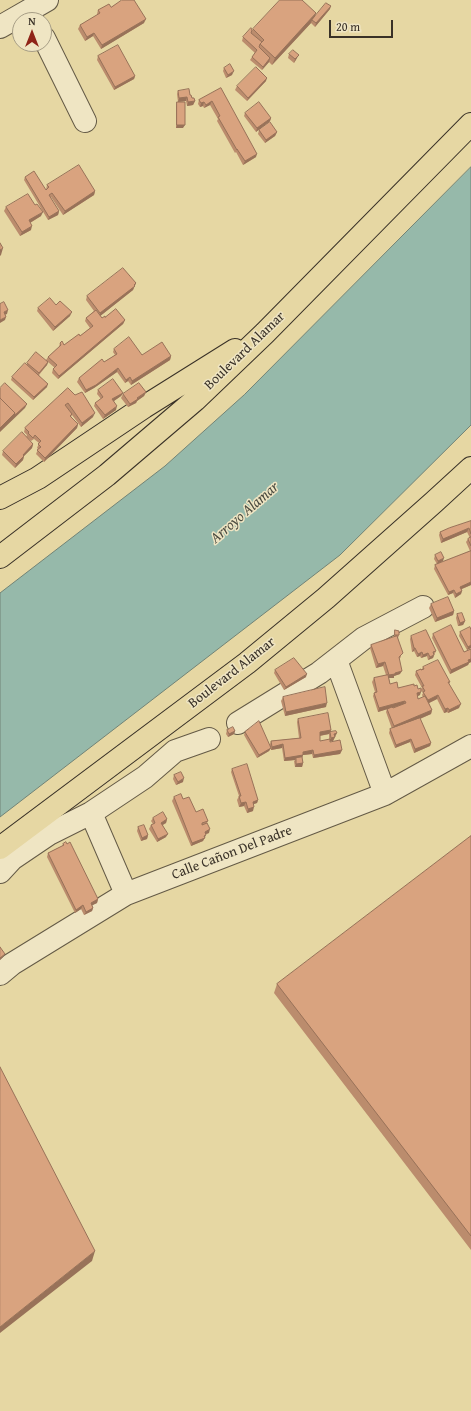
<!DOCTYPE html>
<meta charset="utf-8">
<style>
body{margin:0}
#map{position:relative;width:471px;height:1411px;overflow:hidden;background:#e6d7a3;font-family:"Gentium Book Plus",serif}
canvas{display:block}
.north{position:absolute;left:12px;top:12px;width:40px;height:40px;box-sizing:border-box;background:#efe5c3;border:1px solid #a69d85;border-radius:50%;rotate:0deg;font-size:11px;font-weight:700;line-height:16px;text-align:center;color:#393127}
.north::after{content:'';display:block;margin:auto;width:14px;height:18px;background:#8f2418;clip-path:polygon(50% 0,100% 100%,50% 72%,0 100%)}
.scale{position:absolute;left:329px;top:20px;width:64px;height:18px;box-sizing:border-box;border:2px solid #393127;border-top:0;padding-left:5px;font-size:12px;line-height:14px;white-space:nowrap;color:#393127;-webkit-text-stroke:3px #efe5c3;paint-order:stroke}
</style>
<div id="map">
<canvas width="471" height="1411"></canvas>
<div class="north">N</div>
<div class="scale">20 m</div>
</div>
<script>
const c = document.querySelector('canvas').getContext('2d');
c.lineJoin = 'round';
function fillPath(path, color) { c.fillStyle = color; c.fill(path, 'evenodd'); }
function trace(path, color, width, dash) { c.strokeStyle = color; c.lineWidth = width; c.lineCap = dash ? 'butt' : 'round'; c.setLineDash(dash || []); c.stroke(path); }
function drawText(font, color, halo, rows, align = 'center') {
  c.font = font + ' "Gentium Book Plus",serif'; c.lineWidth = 3; c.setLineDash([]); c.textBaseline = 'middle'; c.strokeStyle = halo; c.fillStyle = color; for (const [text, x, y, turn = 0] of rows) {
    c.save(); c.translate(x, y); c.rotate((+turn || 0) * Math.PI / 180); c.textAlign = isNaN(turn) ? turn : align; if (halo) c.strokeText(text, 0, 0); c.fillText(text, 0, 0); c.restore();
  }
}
const water = new Path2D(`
 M471,167V425L340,555L0,817V593L165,466L244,395Z`);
const minor = new Path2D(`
 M0,27L47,0
 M44,38L85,121
 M336,660L385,794
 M238,723L319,673L364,638L423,607
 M91,813L126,894
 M0,872L12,859L49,834L91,813L145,777L175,751L209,739
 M0,974L12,964L126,894L385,794L471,746`);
const highway = new Path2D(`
 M0,498L38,478L144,407L235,350
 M0,557L107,475L195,400L265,333L471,124
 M0,848L247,663L326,598L434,502L471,468`);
const wall = new Path2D(`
 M111,7L144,23L101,49L93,36L85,41L78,29L80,25L98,15L97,14L98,10Z
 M330,9L315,27L311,23L272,65L269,62L262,70L250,60L252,57L255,53L242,41L243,37L252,30L253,29L316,16Z
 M289,54L297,58L294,63L288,58Z
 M98,56L135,76L134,79L114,90L97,60Z
 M224,68L232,75L226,78L223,71Z
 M266,81L247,101L235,90L237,86Z
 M221,88L256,157L243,165L236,152L235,153L217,121L218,119L210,105L204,108L203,106L200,107L198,104L199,100Z
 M178,91L190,95L195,101L193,105L187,106L186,101L178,102L177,94Z
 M177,102L183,128H176V106Z
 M245,113L271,118L270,121L256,132L244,116Z
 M259,130L277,132L275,136L265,143L258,134Z
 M25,177L46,190L47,185L95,191L94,195L63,215L51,197H50L59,211L58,215L48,220L24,180Z
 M6,207L41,216L30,223L31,230L20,236L4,211Z
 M136,283L133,290L100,316L102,318L105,317L125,320L123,324L58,379L52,373L53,369L55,368L48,362L47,365L39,375L47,387L33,400L11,380L12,377L27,364V363L46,360L48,357L59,347L60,343L64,345L80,336L90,328L85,321L86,318L94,311L86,300L87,296Z
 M56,305L70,316L53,331L37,311L38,308Z
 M114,349L142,355L171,356L170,360L131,385L128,381L125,383L117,372L94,388L85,393L77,382L79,378L115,355L113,352Z
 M68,388L93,417L81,427L72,415L71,417L78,424L77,428L44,462L36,454L38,449L37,448L39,443L34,439L31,441L26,437L27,435L24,432L25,428Z
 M98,390L123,393L121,396L114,401L116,410L103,419L94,406L95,403L101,399L97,394Z
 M146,392L144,396L137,401L136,403L128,407L121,398L123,394Z
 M33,444L32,448L24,456L23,460L15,468L2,455L3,451Z
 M471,521V585L462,589L461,594L455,598L453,593L448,595L434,569L435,565L470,551L466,542L468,539L470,538L467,532L441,543L439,535L440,532Z
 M435,555L443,561L437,564L434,559Z
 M431,604L454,611L453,615L435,622L429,608Z
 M457,614L465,621L463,625L458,626L456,618Z
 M395,630L399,635L398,638L401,657L399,659L400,674L394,676V678H389L390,684L398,688L414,686L418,689L420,695L417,696L418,699L423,697L422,695L423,693L421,690L422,688L415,675L416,671L422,669L423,667L450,682L449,684L459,708L448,713L447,712L444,713L437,699L429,703L432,710L431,714L420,719L431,743L430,746L414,753L410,742L395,748L389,733L390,729H392L386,712L387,709L378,712L373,696L374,693L375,692L372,682L374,678L386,675L383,666L376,668L370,648L371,645L394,637Z
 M471,630V648L467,650L459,636L460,632Z
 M433,634L464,652L471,649V662L469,663L468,665L450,674L432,638Z
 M411,636L436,651L433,658L428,660L427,656L421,658L420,656L417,657L414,651L412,652L410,639Z
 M275,670L306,677L284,690L274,673Z
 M283,697L326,707L285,716L281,701Z
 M298,719L331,730L330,732L335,737L333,741H330L342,750L340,754L313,758L312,754L303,755L302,758L303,763L302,767H295L294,761L295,760L284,761L282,748L271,750V748L269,751L257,758L244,735L245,732L270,746V744L271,741L299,738L297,722ZM329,734V740L320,741V736Z
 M227,730L235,731L234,734L228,737L226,734Z
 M232,769L258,800L257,803L253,804V811L247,813L244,806L239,807L237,800L239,796L231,772Z
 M174,775L183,782L176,785L173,779Z
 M174,797L183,799L196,812L208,821L207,823L209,833L206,834L203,841L191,846L172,801Z
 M153,818L167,819L166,823L163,825L166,837L157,842L149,829L151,825L153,824L151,821Z
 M138,827L148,835L147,839L141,841L137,831Z
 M471,836V1250L274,993L277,984Z
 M63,844L98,899L97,903L92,905L93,908L92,911L84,915L81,909L75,913L47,857L48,853L62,846Z`);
const shadedWall = new Path2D(`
 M331,6L330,9L315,27L316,23Z
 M316,13L314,20H312L311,23L272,65L275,58Z
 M146,19L144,23L101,49L102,45Z
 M94,33L93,36L85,41L87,37Z
 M299,55L297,58L294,63L295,59Z
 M270,58L269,62L262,70L263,67Z
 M234,71L232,75L226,78L228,75Z
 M135,76L134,79L114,90L115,87Z
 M267,78L266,81L247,101L248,98Z
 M187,97L186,101L178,102L179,98Z
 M195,101L193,105L187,106L188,102Z
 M212,101L210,105L204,108L206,105Z
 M204,102L203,106L200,107L201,103Z
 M271,118L270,121L256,132L257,128Z
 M177,125H185L183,128H176Z
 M277,132L275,136L265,143L266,140Z
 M257,154L256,157L243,165L245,161Z
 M95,191L94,195L63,215L65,211Z
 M59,211L58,215L48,220L49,217Z
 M43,212L41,216L28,224L29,220Z
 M32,226L31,230L20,236L22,232Z
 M3,248L1,255L0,256V250Z
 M136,283L133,290L99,317L100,313Z
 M8,310L7,314L2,316L4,312Z
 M72,312L70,316L53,331L55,327Z
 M6,317L5,320L0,323V320Z
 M125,320L123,324L58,379L59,376Z
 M171,356L170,360L131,385L132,381Z
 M48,362L47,365L37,376L39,373Z
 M118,368L117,372L94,388L85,393L86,390Z
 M130,377L128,381L125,383L126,380Z
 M48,384L47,387L33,400L34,397Z
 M146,392L144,396L137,401L136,403L128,407L130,404Z
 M123,393L121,396L111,403L112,399Z
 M27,404L25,408L0,432V428L15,413Z
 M117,406L116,410L103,419L105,415Z
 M95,413L93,417L81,427L82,423Z
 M78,424L77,428L44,462L45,458Z
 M33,444L32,448L22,458L23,455Z
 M24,456L23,460L15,468L16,464Z
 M469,528L467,532L441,543L443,539Z
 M444,558L443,561L437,564L438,561Z
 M471,582V585L459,590L460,587Z
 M454,590L453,593L448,595L449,592Z
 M462,591L461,594L455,598L456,594Z
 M454,611L453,615L435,622L437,618Z
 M465,621L463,625L458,626L460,623Z
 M471,645V648L467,650L468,647Z
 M414,648H415L414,651L412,652Z
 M422,652L420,656L417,657L418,654Z
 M428,653L427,656L421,658L423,655Z
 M434,655L433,658L428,660L430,657Z
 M471,659V662L469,663L468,665L450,674L451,670Z
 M385,662L383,666L376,668L378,664Z
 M402,671L400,674L394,676V678H387L389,675Z
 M307,674L306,677L284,690L286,687Z
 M421,692L420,695L416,697L417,693Z
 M438,695L437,699L427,704L428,700Z
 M405,701L404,704L378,712L379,708Z
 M327,703L326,707L285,716L286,712Z
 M461,704L459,708L448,713L449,710Z
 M448,708L447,712L444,713L445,709Z
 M432,710L431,714L393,730L394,726Z
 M331,730L329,734L318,736L320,732Z
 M235,731L234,734L228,737L229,734Z
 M337,733L333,741H329L331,738L334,734Z
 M411,739L410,742L395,748L396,745Z
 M431,743L430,746L414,753L415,749Z
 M283,744L282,748L271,750L272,747Z
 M271,748L269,751L257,758L259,755Z
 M313,750L312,754L303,755L302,758H296L295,760L284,761L285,758L303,752Z
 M342,750L340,754L313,758L314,755Z
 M303,763L302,767H295L296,764Z
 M184,778L183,782L176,785L178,782Z
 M258,800L257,803L251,805L253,802Z
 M246,802L244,806L239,807L241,803Z
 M254,807L253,811L247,813L248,809Z
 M167,819L166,823L160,826L161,823Z
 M210,829L209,833L203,835L205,832Z
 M168,834L166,837L157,842L158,839Z
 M148,835L147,839L141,841L142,838Z
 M206,835L203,841L191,846L192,843Z
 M98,899L97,903L89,907L91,903Z
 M83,905L81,909L75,913L76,910Z
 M93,908L92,911L84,915L86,912Z
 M5,954L3,957L0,960V958Z
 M95,1251L92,1261L0,1333V1327Z`);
const building = new Path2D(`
 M122,0H134L146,19L102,45L94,33L87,37L80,25L100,13L98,10L109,4L111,7Z
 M280,0H302L316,13L275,58L260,44L264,40L253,29Z
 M326,3L331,6L316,23L312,20Z
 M251,28L252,30L251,33L262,42L260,44L259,47L270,58L263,67L252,57L257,50L243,37Z
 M118,45L135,76L115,87L98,56Z
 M293,50L299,55L295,59L289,54Z
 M230,64L234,71L228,75L224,68Z
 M256,67L267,78L248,98L237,86Z
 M221,88L257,154L245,161L237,149V150L218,117L220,116L212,101L206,105L204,102L201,103L199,100Z
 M189,89L190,95H191L192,98H194L195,101L188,102L187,97L179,98L178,91Z
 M177,102H185V125H177Z
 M259,102L271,118L257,128L245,113Z
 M270,122L277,132L266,140L259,130Z
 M79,165L95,191L65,211L52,193L49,195L59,211L49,217L25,177L34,171L46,190L49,187L47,185Z
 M28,194L35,205L37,204L43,212L29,220L32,226L22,232L6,207Z
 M0,243L3,248L0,250Z
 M123,268L136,283L134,285L135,286L100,313L87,296Z
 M50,298L56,305L60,301L72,312L55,327L38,308Z
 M4,302L8,310L4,312L6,317L0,320V304Z
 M116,309L125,320L59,376L53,369L57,365L48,357L61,345L60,343L62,341L64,345L79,334L80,336L93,326L86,318L96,310L102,318L105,316V317Z
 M129,337L142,355L162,342L171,356L132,381L130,377L126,380L118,368L96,385L86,390L79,378L102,359L104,362L117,354L114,349Z
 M36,352L48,362L39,373L27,363Z
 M25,363L48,384L34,397L12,377Z
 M113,379L123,393L112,399L117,406L105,415L95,403L103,397L98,390Z
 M5,383L27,404L14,416L15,413L0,398V388Z
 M139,383L146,392L137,398L138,399L130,404L123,394Z
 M68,388L75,395L82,392L95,413L82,423L68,403L65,405L72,414L70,416L78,424L45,458L37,450L41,447L38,444L41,441L35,435L33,438L28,433L29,432L25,428Z
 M0,398L15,413L0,428Z
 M22,432L33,444L23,455L24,456L16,464L3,451Z
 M471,521V534L469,528L443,539L440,532L449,528Z
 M471,537V546L468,539Z
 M471,551V582L460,587L462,591L456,594L454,590L449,592L435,565Z
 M441,552L444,558L438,561L435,555Z
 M448,597L454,611L437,618L431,604Z
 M462,613L465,621L460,623L457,614Z
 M451,625L464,652L471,649V659L468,660L469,662L451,670L433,634Z
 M470,627L471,630V645L468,647L460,632Z
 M395,630L399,631V635H395Z
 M426,630L436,651L433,652L434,655L430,657L428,653L423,655L422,652L418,654L415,648H414L411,636Z
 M397,636L403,653L399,657L402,671L395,673V674L389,675L385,662L378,664L371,645Z
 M294,658L307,674L286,687L275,670Z
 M438,660L450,682H448L461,704L449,710L448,708L445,709L438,695L428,700L423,692L425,691L422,686H424L416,671L421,669V670L424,669L423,667Z
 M388,675L390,684L397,682L398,688L414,684V686L417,685L418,689L421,688V692L417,693L418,699L425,696L432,710L394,726L387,709L392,707L393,708L406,703L405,701L379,708L374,693L377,692L374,678Z
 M325,687L327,703L286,712L283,697Z
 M328,713L331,730L320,732V741L330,739V742L340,740L342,750L314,755L313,750L303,752V755L285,758L283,744L272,747L271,741L301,738L298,719Z
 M420,718L431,743L415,749L411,739L396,745L390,729Z
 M259,721L271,748L259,755L245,732Z
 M233,727L235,731L229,734L227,730Z
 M336,731L337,733L334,734L335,737L331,738L330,732Z
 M302,757L303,763L296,764V758Z
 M247,764L258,800L253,802L254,807L248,809L246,802L241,803L239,796H241L232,769Z
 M181,772L184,778L178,782L174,775Z
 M181,794L183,799L189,797L196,812L203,809L208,821L202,823V825L207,823L210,829L205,832L206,835L204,836L205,838L192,843L174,797Z
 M163,812L167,819L161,823L168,834L158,839L151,825L155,823L153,818Z
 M144,825L148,835L142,838L138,827Z
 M471,836V1236L277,984Z
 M66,842L67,844L70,842L98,899L91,903L93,908L86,912L83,905L76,910L48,853L64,845L63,844Z
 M0,947L5,954L0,958Z
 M0,1067L95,1251L0,1327Z`);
const streetNames = [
 ["Boulevard Alamar",245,351,-44],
 ["Boulevard Alamar",232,673,-38],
 ["Calle Cañon Del Padre",232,853,-21]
];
const waterNames = [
 ["Arroyo Alamar",245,513,-41]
];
fillPath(water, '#96b9aa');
trace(water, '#718376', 1);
trace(minor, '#645a46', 24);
trace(highway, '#393127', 24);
trace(minor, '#efe5c3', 22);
trace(highway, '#e6d7a3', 22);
fillPath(wall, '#bb8c6d');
fillPath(shadedWall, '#987259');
fillPath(building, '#d9a37f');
trace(building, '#987259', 1);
drawText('14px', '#393127', '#efe5c3', streetNames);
drawText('italic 15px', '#4c4c41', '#efe5c3', waterNames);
</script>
